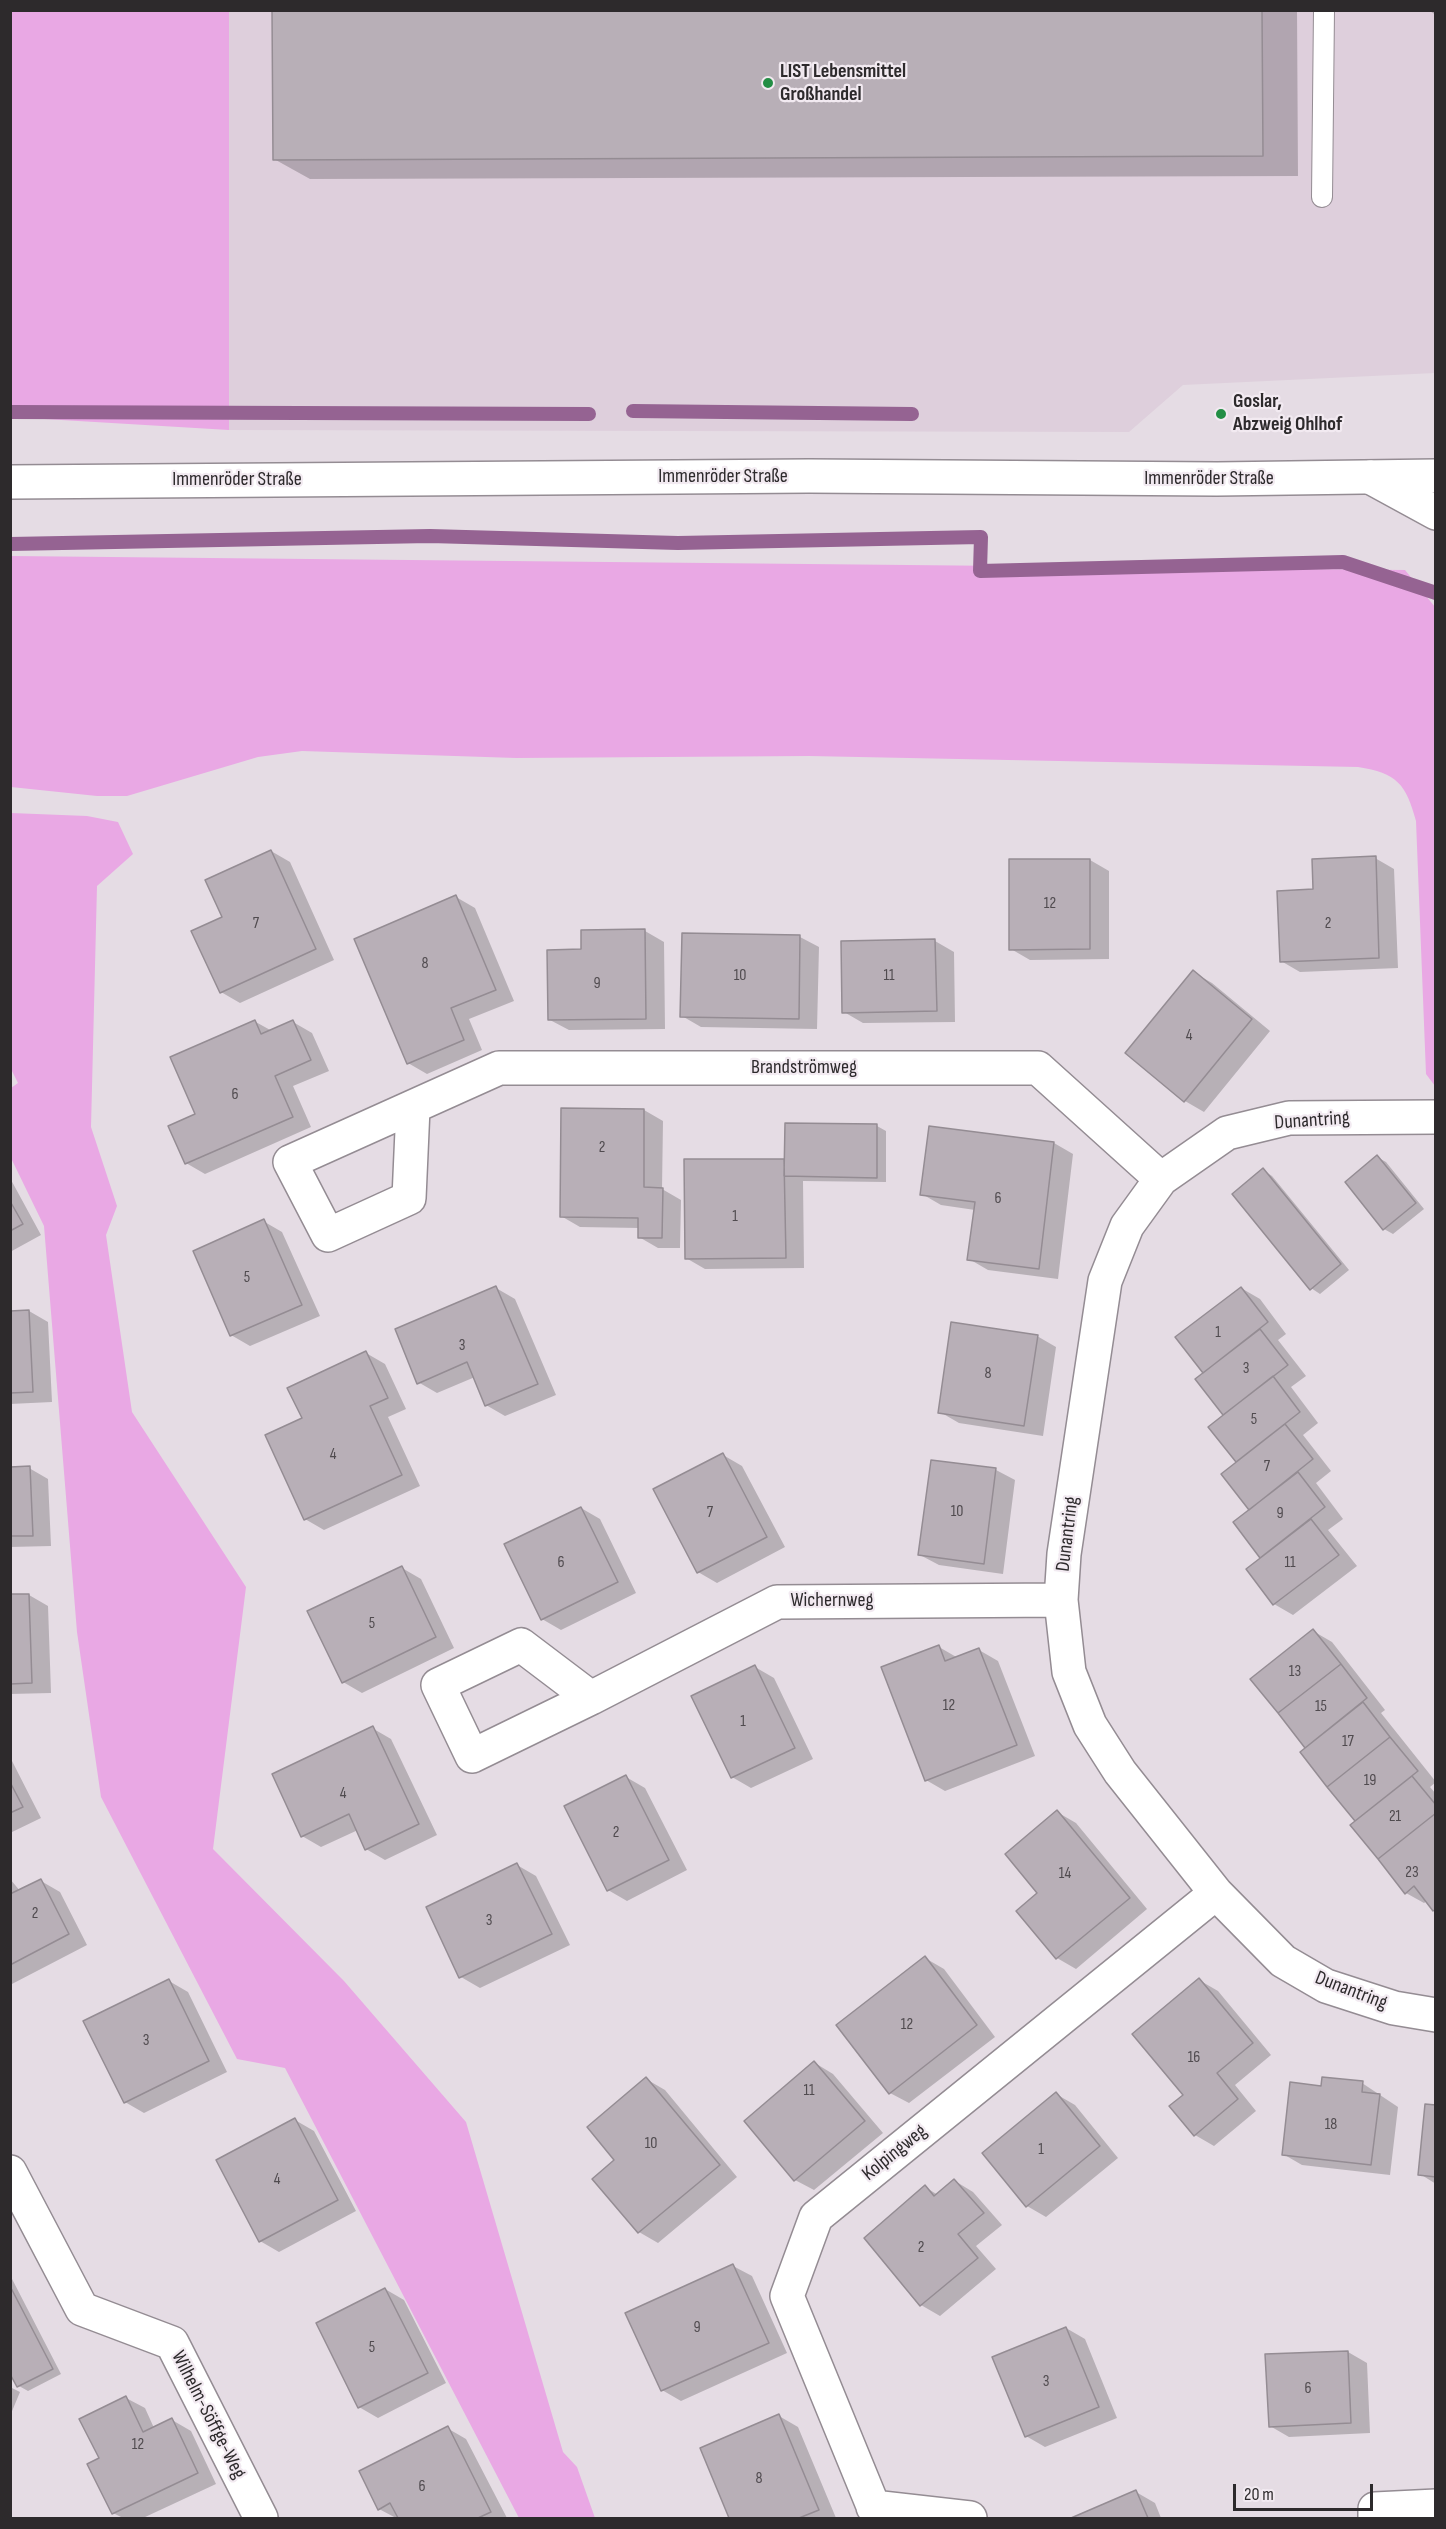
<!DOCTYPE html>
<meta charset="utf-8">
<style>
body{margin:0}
#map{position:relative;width:1446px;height:2529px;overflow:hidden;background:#e5dce4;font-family:"Sofia Sans Condensed",sans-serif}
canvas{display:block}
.frame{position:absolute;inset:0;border:12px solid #2d2a2c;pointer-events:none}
.scale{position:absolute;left:1233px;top:2484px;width:140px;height:27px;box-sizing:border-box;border:3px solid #2d2a2c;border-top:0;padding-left:8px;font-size:18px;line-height:21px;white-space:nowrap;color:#2d2a2c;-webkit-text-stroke:4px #f2eaf1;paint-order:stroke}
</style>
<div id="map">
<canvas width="1446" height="2529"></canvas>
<div class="frame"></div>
<div class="scale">20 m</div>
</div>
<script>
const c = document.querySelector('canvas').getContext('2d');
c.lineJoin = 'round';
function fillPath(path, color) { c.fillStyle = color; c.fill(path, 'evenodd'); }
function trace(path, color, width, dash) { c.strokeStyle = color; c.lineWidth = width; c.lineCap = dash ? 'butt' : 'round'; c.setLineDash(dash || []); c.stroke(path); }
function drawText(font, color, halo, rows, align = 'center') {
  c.font = font + ' "Sofia Sans Condensed",sans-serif'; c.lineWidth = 4.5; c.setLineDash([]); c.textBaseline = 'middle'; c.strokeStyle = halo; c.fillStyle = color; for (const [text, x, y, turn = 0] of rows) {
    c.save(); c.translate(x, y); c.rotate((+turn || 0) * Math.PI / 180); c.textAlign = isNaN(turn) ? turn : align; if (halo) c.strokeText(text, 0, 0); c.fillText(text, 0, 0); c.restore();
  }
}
const built = new Path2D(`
 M229,11H1435V373L1183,385L1129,432L229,430Z`);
const green = new Path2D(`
 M10,11H229V430L11,417Z
 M11,556L1405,570L1435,607V1086L1426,1074L1416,821C1406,784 1397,773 1358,767L809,756L516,758L302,751L258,757L127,796H97L11,787Z
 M11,813L87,816L118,822L133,854L97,886L91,1127L117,1206L106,1235L132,1412L246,1587L213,1849L344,1981L466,2122L563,2452L577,2467L595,2518H519L285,2068L237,2059L101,1797L77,1632L44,1226L11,1158V1088L18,1083L10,1067Z`);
const shadow = new Path2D(`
 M274,10H1297L1298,176L310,179L274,159Z
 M1428,10H1436V15Z
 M271,851L290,862L334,960L240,1003L221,992L224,917Z
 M1375,858L1394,869L1398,968L1300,972L1281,961L1315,890Z
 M1090,860L1109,871V959L1030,960L1011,949Z
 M456,897L475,908L514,1001L469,1019L482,1050L427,1074L408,1063Z
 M645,931L664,942L665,1029L569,1030L550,1020L583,951Z
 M800,937L819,947L817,1029L701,1027L682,1016Z
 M935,941L954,952L955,1022L863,1023L844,1012Z
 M1193,972L1212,983L1270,1031L1204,1112L1185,1101L1127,1053Z
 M254,1021L272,1031L293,1022L312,1033L329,1071L293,1086L311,1127L205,1174L186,1163L197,1115Z
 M644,1110L663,1121L662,1189L681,1200L680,1248H658L639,1237V1228L580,1227L561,1216Z
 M877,1126L886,1131V1182L803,1181L804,1268L705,1269L686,1258L784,1160Z
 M930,1128L1054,1143L1073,1154L1058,1279L988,1270L969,1259L975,1210L941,1205L922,1194Z
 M1377,1157L1386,1162L1424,1209L1393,1234L1384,1229Z
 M1263,1170L1272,1176L1349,1270L1320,1294L1311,1288Z
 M10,1178L41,1235L10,1252Z
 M263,1221L282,1232L320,1316L250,1346L231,1335Z
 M496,1288L515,1299L556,1395L505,1416L486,1405L475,1377L437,1393L418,1382Z
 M1241,1288L1260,1299L1286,1334L1278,1340L1306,1376L1291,1387L1318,1423L1303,1435L1331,1471L1316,1483L1343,1519L1328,1530L1357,1566L1293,1615L1274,1604L1248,1569L1262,1558L1235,1522L1251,1510L1238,1463L1210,1427L1225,1416L1198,1379L1205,1373Z
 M29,1311L48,1322L52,1402L10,1404V1312Z
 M1037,1336L1056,1347L1043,1436L959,1423L940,1412Z
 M366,1353L385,1364L406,1409L388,1417L420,1486L324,1530L305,1519L304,1419Z
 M723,1455L742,1466L785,1547L717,1583L698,1572Z
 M932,1461L996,1470L1015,1480L1003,1574L939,1565L920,1555Z
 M10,1468H29L48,1479L51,1546L10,1547Z
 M581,1508L600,1519L636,1593L561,1630L542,1619Z
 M402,1568L421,1579L454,1648L362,1693L343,1682Z
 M29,1595L48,1606L51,1693L10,1694V1596Z
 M1313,1631L1332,1642L1385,1710L1381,1713L1436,1782L1430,1787L1436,1794V1910L1427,1901L1424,1903L1406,1893L1357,1821L1302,1752L1307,1748L1252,1679Z
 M939,1647L958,1658L979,1650L998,1661L1035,1756L945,1791L926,1780Z
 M755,1667L774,1678L813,1759L751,1788L732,1777Z
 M372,1728L391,1739L437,1835L385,1860L366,1849L358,1830L321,1847L302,1836Z
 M10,1757L41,1818L10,1833Z
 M626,1777L645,1788L687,1870L627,1901L608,1890Z
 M1057,1812L1076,1823L1147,1909L1076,1969L1057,1958Z
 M517,1865L536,1876L570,1945L480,1988L461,1977Z
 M10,1879L21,1892L41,1881L60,1892L87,1945L10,1985Z
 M925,1958L944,1969L995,2037L909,2103L890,2093Z
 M1199,1980L1218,1991L1271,2055L1235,2085L1256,2111L1214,2146L1195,2135L1185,2095Z
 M169,1981L188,1992L227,2072L144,2113L125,2102Z
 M815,2063L833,2074L883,2133L814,2190L795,2180Z
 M646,2079L665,2090L737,2177L658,2243L639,2232L594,2179L616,2160Z
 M1362,2083L1398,2107L1390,2175L1302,2165L1283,2154L1322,2087Z
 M1056,2094L1075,2105L1118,2158L1046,2217L1027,2206Z
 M1436,2107V2184L1420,2174Z
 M295,2120L314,2131L356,2211L279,2252L260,2241Z
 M955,2181L973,2192L1002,2225L976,2246L996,2269L940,2316L921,2305L925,2187L938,2195Z
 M733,2266L752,2276L787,2353L681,2401L662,2390Z
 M10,2275L61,2374L28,2391L19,2386L10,2370Z
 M385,2289L404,2300L446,2383L378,2418L359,2407Z
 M1066,2328L1085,2339L1117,2418L1045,2447L1026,2436Z
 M1348,2352L1367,2363L1370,2433L1289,2437L1270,2426Z
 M10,2387L20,2392L10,2416Z
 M126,2398L145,2408L154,2428L172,2420L191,2431L216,2484L143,2518H123L113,2513L101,2459Z
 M779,2416L798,2427L836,2518H731L702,2448Z
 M447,2428L466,2439L507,2518H396L379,2509Z
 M1136,2492L1155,2503L1161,2518H1075Z`);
const stream = new Path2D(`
 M633,411L912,414
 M10,412L589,414
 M10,544L430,536L678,543L981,537L980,571L1343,562L1436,593`);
const building = new Path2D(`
 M272,10H1262L1263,156L273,160Z
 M271,850L316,949L220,993L191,931L222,917L205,880Z
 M1376,856L1379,958L1280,962L1277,891L1313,889L1312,859Z
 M1009,859H1090V949L1009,950Z
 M456,895L496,990L451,1008L464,1040L407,1064L354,939Z
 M645,929L646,1019L548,1020L547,950L581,949V930Z
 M682,933L800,935L799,1019L680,1017Z
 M935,939L937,1011L842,1013L841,941Z
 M1193,970L1252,1019L1184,1102L1125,1053Z
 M255,1020L261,1034L293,1020L311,1060L275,1076L293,1117L185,1164L168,1126L195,1114L170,1057Z
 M561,1108L644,1109V1187L663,1188L662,1238H638V1218L560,1217Z
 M785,1123L877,1124V1178L784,1176Z
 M929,1126L1054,1142L1039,1269L967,1260L975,1202L920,1195Z
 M1377,1155L1416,1203L1383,1230L1345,1182Z
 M684,1159H784L786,1258L685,1259Z
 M1263,1168L1341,1264L1310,1290L1232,1194Z
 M10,1201L23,1224L10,1231Z
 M264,1219L302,1305L230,1336L193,1251Z
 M496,1286L538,1384L485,1406L467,1362L417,1384L395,1329Z
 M1241,1287L1268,1322L1203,1373L1175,1337Z
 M29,1310L33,1392L10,1393V1311Z
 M951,1322L1038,1335L1024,1426L938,1413Z
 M1260,1329L1288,1365L1223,1415L1195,1379Z
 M366,1351L388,1398L370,1406L402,1475L304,1520L265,1435L302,1418L287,1388Z
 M1273,1376L1300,1412L1236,1462L1208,1427Z
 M1285,1424L1313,1459L1249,1510L1221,1474Z
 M723,1453L767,1537L697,1573L653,1489Z
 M931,1460L996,1468L984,1564L918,1555Z
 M30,1466L33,1536H10V1467Z
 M1298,1472L1325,1507L1260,1558L1233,1522Z
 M581,1507L618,1582L541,1620L504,1544Z
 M1311,1519L1339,1555L1273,1605L1246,1569Z
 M402,1566L436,1637L342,1683L307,1611Z
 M10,1594H29L32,1683L10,1684Z
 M1313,1629L1341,1664L1278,1713L1250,1679Z
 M939,1645L945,1661L979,1648L1017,1745L925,1781L881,1667Z
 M1341,1664L1367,1698L1305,1748L1278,1713Z
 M755,1665L795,1748L731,1778L691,1696Z
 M1363,1702L1390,1737L1327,1787L1300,1752Z
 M373,1726L419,1824L365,1850L349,1814L301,1837L272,1774Z
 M1390,1737L1418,1771L1355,1821L1327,1787Z
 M626,1775L669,1860L607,1891L564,1806Z
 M1412,1776L1436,1805V1813L1378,1859L1350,1825Z
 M10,1782L23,1807L10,1813Z
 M1057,1810L1130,1898L1056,1959L1016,1911L1037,1893L1005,1854Z
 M1436,1813V1909L1433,1911L1414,1886L1405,1894L1378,1859Z
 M517,1863L552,1934L459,1978L426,1907Z
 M41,1879L69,1934L10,1965V1894Z
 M925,1956L977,2025L889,2094L836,2025Z
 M1199,1978L1253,2043L1217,2073L1238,2099L1194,2136L1169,2106L1183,2095L1132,2034Z
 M169,1979L209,2061L124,2103L83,2021Z
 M814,2061L865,2121L794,2181L744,2121Z
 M646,2077L720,2165L638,2233L592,2179L614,2160L587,2127Z
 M1322,2077L1363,2081L1362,2092L1380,2094L1371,2165L1282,2155L1290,2082L1321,2086Z
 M1056,2092L1100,2146L1026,2207L982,2153Z
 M1425,2104L1436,2105V2177L1418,2175Z
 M295,2118L338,2200L259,2242L216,2160Z
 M954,2179L984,2213L958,2234L978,2258L920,2306L864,2238L925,2185L934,2196Z
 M733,2264L769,2343L661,2391L625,2313Z
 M10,2286L53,2369L17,2387L10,2374Z
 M385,2288L428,2373L358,2408L316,2323Z
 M1066,2327L1099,2407L1025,2437L992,2357Z
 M1348,2351L1351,2423L1269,2427L1265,2354Z
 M126,2396L143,2432L172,2418L198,2473L112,2514L87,2464L99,2458L79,2419Z
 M779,2414L819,2510L799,2518H729L700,2448Z
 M448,2426L491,2512L478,2518H398L390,2503L378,2510L359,2471Z
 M1136,2490L1148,2518H1071Z`);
const lane = new Path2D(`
 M1322,197L1324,10`);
const street = new Path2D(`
 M1370,477L1436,513
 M413,1108L409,1198L328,1235L290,1162L499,1068H1038L1161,1179
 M1436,1117L1289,1118L1227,1133L1161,1179L1127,1226L1105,1281L1064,1554L1061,1600L1069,1672L1090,1725L1120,1772L1216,1893L1283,1961L1326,1986L1394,2008L1436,2015
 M591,1698L521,1645L438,1685L472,1756L591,1698L777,1602L1061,1600
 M10,2172L82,2309L172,2343L261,2518
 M873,2507L970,2518
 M878,2518L787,2296L816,2217L1216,1893
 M1375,2518V2509L1436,2506`);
const primary = new Path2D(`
 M10,482L809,476L1217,479L1436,476`);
const markers = [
 [768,83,6,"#238e45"],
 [1221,414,6,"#238e45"]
];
const numberNames = [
 ["12",1050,904],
 ["7",256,924],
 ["2",1328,924],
 ["8",425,964],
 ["10",740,976],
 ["11",889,976],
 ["9",597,984],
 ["4",1189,1036],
 ["6",235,1095],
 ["2",602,1148],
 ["6",998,1199],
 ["1",735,1217],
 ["5",247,1278],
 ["1",1218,1333],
 ["3",462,1346],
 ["3",1246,1369],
 ["8",988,1374],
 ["5",1254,1420],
 ["4",333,1455],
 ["7",1267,1467],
 ["10",957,1512],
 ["7",710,1513],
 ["9",1280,1514],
 ["6",561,1563],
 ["11",1290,1563],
 ["5",372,1624],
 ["13",1295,1672],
 ["12",949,1706],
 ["15",1321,1707],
 ["1",743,1722],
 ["17",1348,1742],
 ["19",1370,1781],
 ["4",343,1794],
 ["21",1395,1817],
 ["2",616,1833],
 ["23",1412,1873],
 ["14",1065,1874],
 ["2",35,1914],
 ["3",489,1921],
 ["12",907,2025],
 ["3",146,2041],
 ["16",1194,2058],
 ["11",809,2091],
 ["18",1331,2125],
 ["10",651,2144],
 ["1",1041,2150],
 ["4",277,2180],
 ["2",921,2248],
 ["9",697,2328],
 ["5",372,2348],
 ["3",1046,2382],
 ["6",1308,2389],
 ["12",138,2445],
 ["8",759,2479],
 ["6",422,2487]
];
const poiNames = [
 ["LIST Lebensmittel",780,72],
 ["Großhandel",780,95],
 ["Goslar,",1233,402],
 ["Abzweig Ohlhof",1233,425]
];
const streetNames = [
 ["Immenröder Straße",723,477],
 ["Immenröder Straße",1209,479],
 ["Immenröder Straße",237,480],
 ["Brandströmweg",804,1068],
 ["Dunantring",1312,1121,-4],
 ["Dunantring",1068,1534,-83],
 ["Wichernweg",832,1601],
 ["Dunantring",1351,1991,21],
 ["Kolpingweg",895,2153,-39],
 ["Wilhelm-Söffge-Weg",208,2415,63]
];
fillPath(built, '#decfdc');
fillPath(green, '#e9a8e4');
fillPath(shadow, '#0003');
trace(stream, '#956392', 14);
fillPath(building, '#b8afb7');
trace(building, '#948c93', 1.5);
trace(lane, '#948c93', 22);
trace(street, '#948c93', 36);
trace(primary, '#948c93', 36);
trace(lane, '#fff', 20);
trace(street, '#fff', 33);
trace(primary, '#fff', 33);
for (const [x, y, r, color] of markers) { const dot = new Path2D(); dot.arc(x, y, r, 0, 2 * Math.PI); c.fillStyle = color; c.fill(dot); trace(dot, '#f2eaf1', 2); }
drawText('16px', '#504b4f', null, numberNames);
drawText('bold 20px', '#2d2a2c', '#f2eaf1', poiNames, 'left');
drawText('20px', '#2d2a2c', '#f2eaf1', streetNames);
</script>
